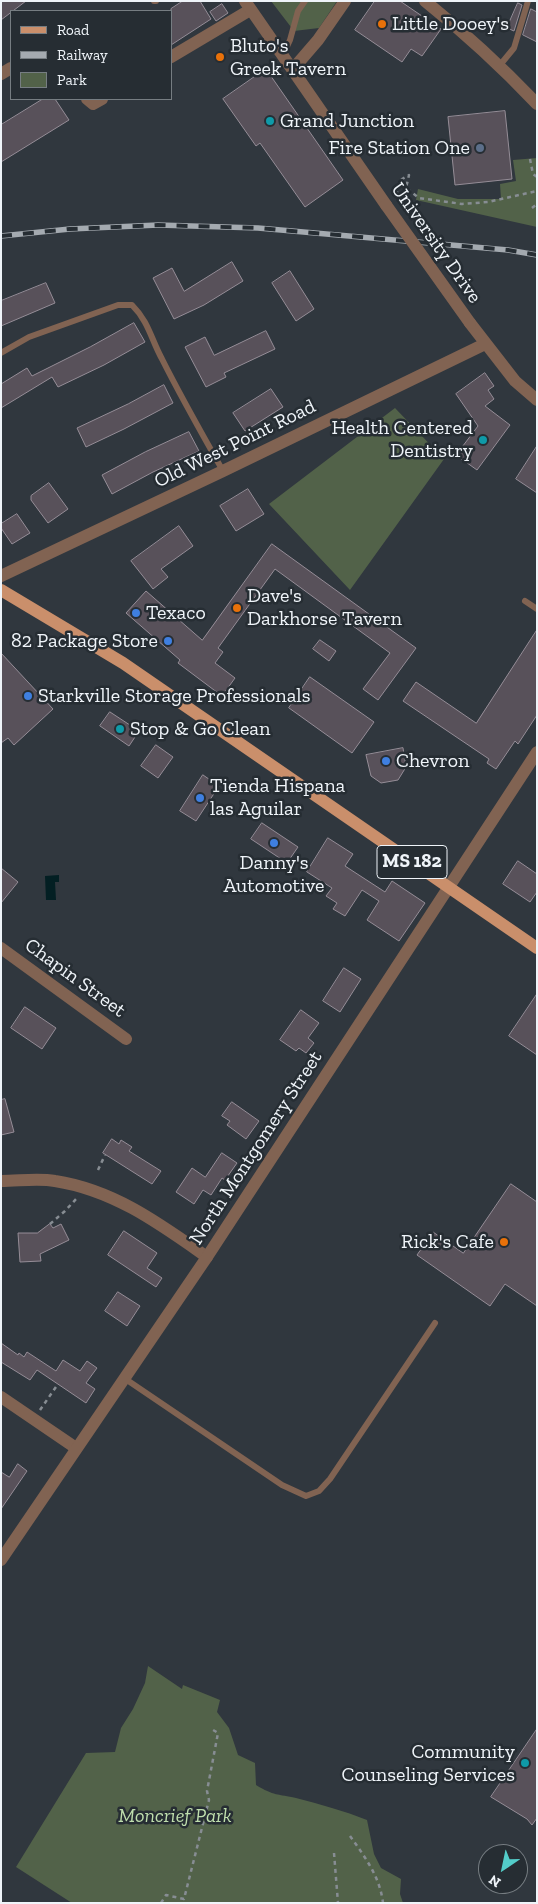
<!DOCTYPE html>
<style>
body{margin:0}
#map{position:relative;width:538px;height:1904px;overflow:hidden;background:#30373e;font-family:"Zilla Slab",serif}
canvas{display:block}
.frame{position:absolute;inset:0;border:2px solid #eff4f9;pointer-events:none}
.legend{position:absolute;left:10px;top:10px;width:162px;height:90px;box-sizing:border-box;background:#262d33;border:1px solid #767d82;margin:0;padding:6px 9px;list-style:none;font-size:15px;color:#eff4f9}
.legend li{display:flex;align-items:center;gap:10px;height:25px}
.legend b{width:25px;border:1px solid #767d82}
.north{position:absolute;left:478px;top:1844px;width:50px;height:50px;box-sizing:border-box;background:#262d33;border:1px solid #767d82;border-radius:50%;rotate:214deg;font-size:14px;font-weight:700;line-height:20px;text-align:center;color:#eff4f9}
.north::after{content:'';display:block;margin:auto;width:18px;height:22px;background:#53cdca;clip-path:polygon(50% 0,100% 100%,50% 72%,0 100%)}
</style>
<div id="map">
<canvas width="538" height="1904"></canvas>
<div class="frame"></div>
<ul class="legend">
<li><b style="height:6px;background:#ca8f6b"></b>Road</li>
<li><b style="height:6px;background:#a4aab0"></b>Railway</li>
<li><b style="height:14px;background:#526249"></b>Park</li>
</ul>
<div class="north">N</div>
</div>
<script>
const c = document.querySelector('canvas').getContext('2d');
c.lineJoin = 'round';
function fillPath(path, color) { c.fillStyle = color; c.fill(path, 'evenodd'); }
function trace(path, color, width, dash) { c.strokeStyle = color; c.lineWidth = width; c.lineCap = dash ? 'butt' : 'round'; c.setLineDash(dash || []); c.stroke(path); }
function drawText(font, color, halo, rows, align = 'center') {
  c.font = font + ' "Zilla Slab",serif'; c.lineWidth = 5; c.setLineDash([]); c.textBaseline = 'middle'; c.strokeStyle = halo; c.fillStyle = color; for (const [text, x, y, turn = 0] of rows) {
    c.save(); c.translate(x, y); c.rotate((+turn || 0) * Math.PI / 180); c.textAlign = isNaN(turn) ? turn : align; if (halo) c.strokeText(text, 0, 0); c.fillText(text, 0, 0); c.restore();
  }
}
const green = new Path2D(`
 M271,1H337L319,28L294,31Z
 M537,158V227L416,200L418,189L458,199H501L500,184L516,181L513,160Z
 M395,408L444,459L350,590L269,504Z
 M148,1666L182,1689L183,1685L220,1700L217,1712L229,1728L238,1755L255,1763L256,1785C274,1796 278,1794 296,1798C320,1804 344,1811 367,1820L374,1854L381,1868L401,1879L400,1894L403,1903H72L16,1867L86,1753L115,1752L121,1728L133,1709L145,1683Z`);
const water = new Path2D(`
 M59,875V882H55L56,900H46L45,876Z`);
const building = new Path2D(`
 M1,1H26L1,20Z
 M183,1H200L211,19L171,45V9Z
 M375,1H400L441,29L422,56L411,49L402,62L355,30Z
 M518,3L522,5L514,31L507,28Z
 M222,4L228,13L216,21L210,12Z
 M531,9L537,12V42L523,35Z
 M266,69L343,180L305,207L260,143L256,146L223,99Z
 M43,99H55L69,120L1,162V125Z
 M505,111L512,179L455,185L448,117Z
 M232,262L243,281L204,305L174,319L153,278L172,268L184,291Z
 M290,271L314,309L296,321L272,283Z
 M46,283L55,303L1,326V301Z
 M134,323L145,342L104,365L58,387L52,377L1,408V384L27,368L32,376L90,347Z
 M266,331L275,349L224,373L226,377L206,387L185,347L205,337L214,355Z
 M485,373L494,386L488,390L494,399L485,406L510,425L477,470L456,455L478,426L456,394Z
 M164,385L173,403L124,429L86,447L77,428L128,404Z
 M271,389L283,407L245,431L233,413Z
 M189,432L199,451L153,472L112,494L102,475L145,452Z
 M537,446V493L516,479Z
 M49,483L68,509L48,523L31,500V496Z
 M248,489L264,514L236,531L220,506Z
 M17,514L30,533L12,544L1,528V524Z
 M179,526L193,546L161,569L168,577L153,589L131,561Z
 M272,544L416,648L378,700L363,689L390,653L275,569L218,648L223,652L215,663L235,678L222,696L178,663L180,660L126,613L146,591L202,640Z
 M537,630V715L518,744L515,741L496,769L487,763L489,759L403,701L416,682L476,723Z
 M320,640L336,651L329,661L313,649Z
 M1,653L53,709L14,745L8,738L1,743Z
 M310,677L374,722L352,753L289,708Z
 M110,712L139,731L129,746L100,726Z
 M156,745L173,757L158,778L141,766Z
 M403,748L406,767L398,780L381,783L371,776L366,755Z
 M203,775L219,786L196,821L180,811Z
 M262,823L298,847L287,863L251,839Z
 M328,838L353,854L345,866L385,892L392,881L425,903L399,941L367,920L379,901L362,890L345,916L333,909L337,903L326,896L332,888L307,872Z
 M518,861L537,874V892L530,902L503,884Z
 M1,868L18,882L1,903Z
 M344,968L361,979L340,1012L323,1001Z
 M537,994V1055L509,1036Z
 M25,1007L56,1028L42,1049L11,1028Z
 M301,1010L319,1023L308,1038L314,1043L306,1053L299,1048L296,1051L280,1040Z
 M5,1099L14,1132L1,1135V1100Z
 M232,1102L259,1121L246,1139L227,1125L230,1121L222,1116Z
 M112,1139L119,1144L121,1140L132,1147L129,1151L161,1171L152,1184L103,1153Z
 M222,1153L237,1163L225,1180L222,1178L211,1195L203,1190L194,1204L176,1192L192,1168L205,1177Z
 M511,1184L537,1202V1306L505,1284L490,1306L417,1255L433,1232L463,1253Z
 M50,1224L53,1228L61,1224L69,1240L40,1254L41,1261L20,1262L18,1233H37Z
 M124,1231L157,1253L147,1268L162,1278L156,1287L108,1255Z
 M118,1292L140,1306L127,1326L105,1311Z
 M1,1343L18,1355L19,1353L24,1357L27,1352L56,1371L63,1360L80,1371L87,1361L97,1368L86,1383L95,1389L86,1403L37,1370L30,1380L1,1362Z
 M18,1464L27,1471L1,1509V1472L9,1477Z
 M537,1729V1818L532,1825L527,1819L491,1797Z`);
const path = new Path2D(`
 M530,159L533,174L537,177
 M396,195L402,179L409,175L406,188L419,198L462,204L488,202L537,191
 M532,208L537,204
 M98,1170L105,1155
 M50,1224L65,1211L77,1198
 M40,1410L58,1384
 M350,1836C365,1857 380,1877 383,1903
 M334,1853L338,1903
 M161,1903L166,1895L184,1899L209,1800L207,1791L218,1733L210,1728`);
const service = new Path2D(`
 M154,1H156
 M283,55L290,40L298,11L305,1
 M500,65L514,48L528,1
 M1,353L29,337L118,305H132C149,322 151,339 162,359C181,397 202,434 223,471
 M525,601L537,609
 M124,1378L282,1485L306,1496L319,1491L330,1479L435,1323`);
const minor = new Path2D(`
 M171,57L250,10
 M293,69L318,40L345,1
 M1,74L11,68
 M87,99L93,104L102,99
 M1,948L126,1039
 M1,1181C19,1181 38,1178 55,1181C114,1190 160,1224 207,1257
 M1,1397L76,1448`);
const tertiary = new Path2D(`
 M245,1L386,205
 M425,1C465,33 501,66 537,104
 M470,323L515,381L537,400
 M1,576L223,471L485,344
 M1,1560L207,1257L537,752`);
const primary = new Path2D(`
 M1,590L123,663L537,948`);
const rail = new Path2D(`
 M1,236L70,229L158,225L258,228L508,250L537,255`);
const tertiaryBridge = new Path2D(`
 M386,205L470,323`);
const markers = [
 [382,24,5,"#e8710a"],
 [220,57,5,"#e8710a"],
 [270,121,5,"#0f9aa8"],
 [480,148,5,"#5c6f8a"],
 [483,440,5,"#0f9aa8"],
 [237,608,5,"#e8710a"],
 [136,613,5,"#3f7fe0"],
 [168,641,5,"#3f7fe0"],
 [28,696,5,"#3f7fe0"],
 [120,729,5,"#0f9aa8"],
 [386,761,5,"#3f7fe0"],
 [200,798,5,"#3f7fe0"],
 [274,843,5,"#3f7fe0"],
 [504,1242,5,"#e8710a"],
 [525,1763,5,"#0f9aa8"]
];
const shields = [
 [412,862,70]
];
const shieldNames = [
 ["MS 182",412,862]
];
const poiNames = [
 ["Little Dooey's",392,24],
 ["Bluto's",230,46],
 ["Greek Tavern",230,69],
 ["Grand Junction",280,121],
 ["Fire Station One",470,148,"right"],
 ["Health Centered",473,428,"right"],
 ["Dentistry",473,451,"right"],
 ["Dave's",247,596],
 ["Darkhorse Tavern",247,619],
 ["Texaco",146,613],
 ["82 Package Store",158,641,"right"],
 ["Starkville Storage Professionals",38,696],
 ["Stop & Go Clean",130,729],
 ["Chevron",396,761],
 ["Tienda Hispana",210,786],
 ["las Aguilar",210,809],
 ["Danny's",274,863,"center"],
 ["Automotive",274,886,"center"],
 ["Rick's Cafe",494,1242,"right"],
 ["Community",515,1752,"right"],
 ["Counseling Services",515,1775,"right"]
];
const streetNames = [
 ["University Drive",436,243,55],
 ["Old West Point Road",235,444,-26],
 ["Chapin Street",75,978,36],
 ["North Montgomery Street",256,1148,-57]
];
const parkNames = [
 ["Moncrief Park",175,1816]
];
fillPath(green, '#526249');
fillPath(water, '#031f23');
fillPath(building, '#58515a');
trace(building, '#958d97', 1);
trace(path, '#878d93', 2.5, [4, 4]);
trace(service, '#816352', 6);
trace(minor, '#816352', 12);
trace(tertiary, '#816352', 12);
trace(primary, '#ca8f6b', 12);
trace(rail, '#a4aab0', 5.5);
trace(rail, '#262d33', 4, [11]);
trace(tertiaryBridge, '#816352', 12);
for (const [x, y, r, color] of markers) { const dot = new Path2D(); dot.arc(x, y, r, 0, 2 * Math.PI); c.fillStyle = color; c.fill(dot); trace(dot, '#262d33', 2); }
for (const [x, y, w] of shields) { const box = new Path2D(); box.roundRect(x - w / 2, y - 16.5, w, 33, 4); c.fillStyle = '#262d33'; c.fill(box); trace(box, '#eff4f9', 1); }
drawText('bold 19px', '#eff4f9', null, shieldNames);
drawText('20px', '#eff4f9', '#262d33', poiNames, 'left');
drawText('20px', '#eff4f9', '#262d33', streetNames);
drawText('italic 20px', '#bfdead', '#262d33', parkNames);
</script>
